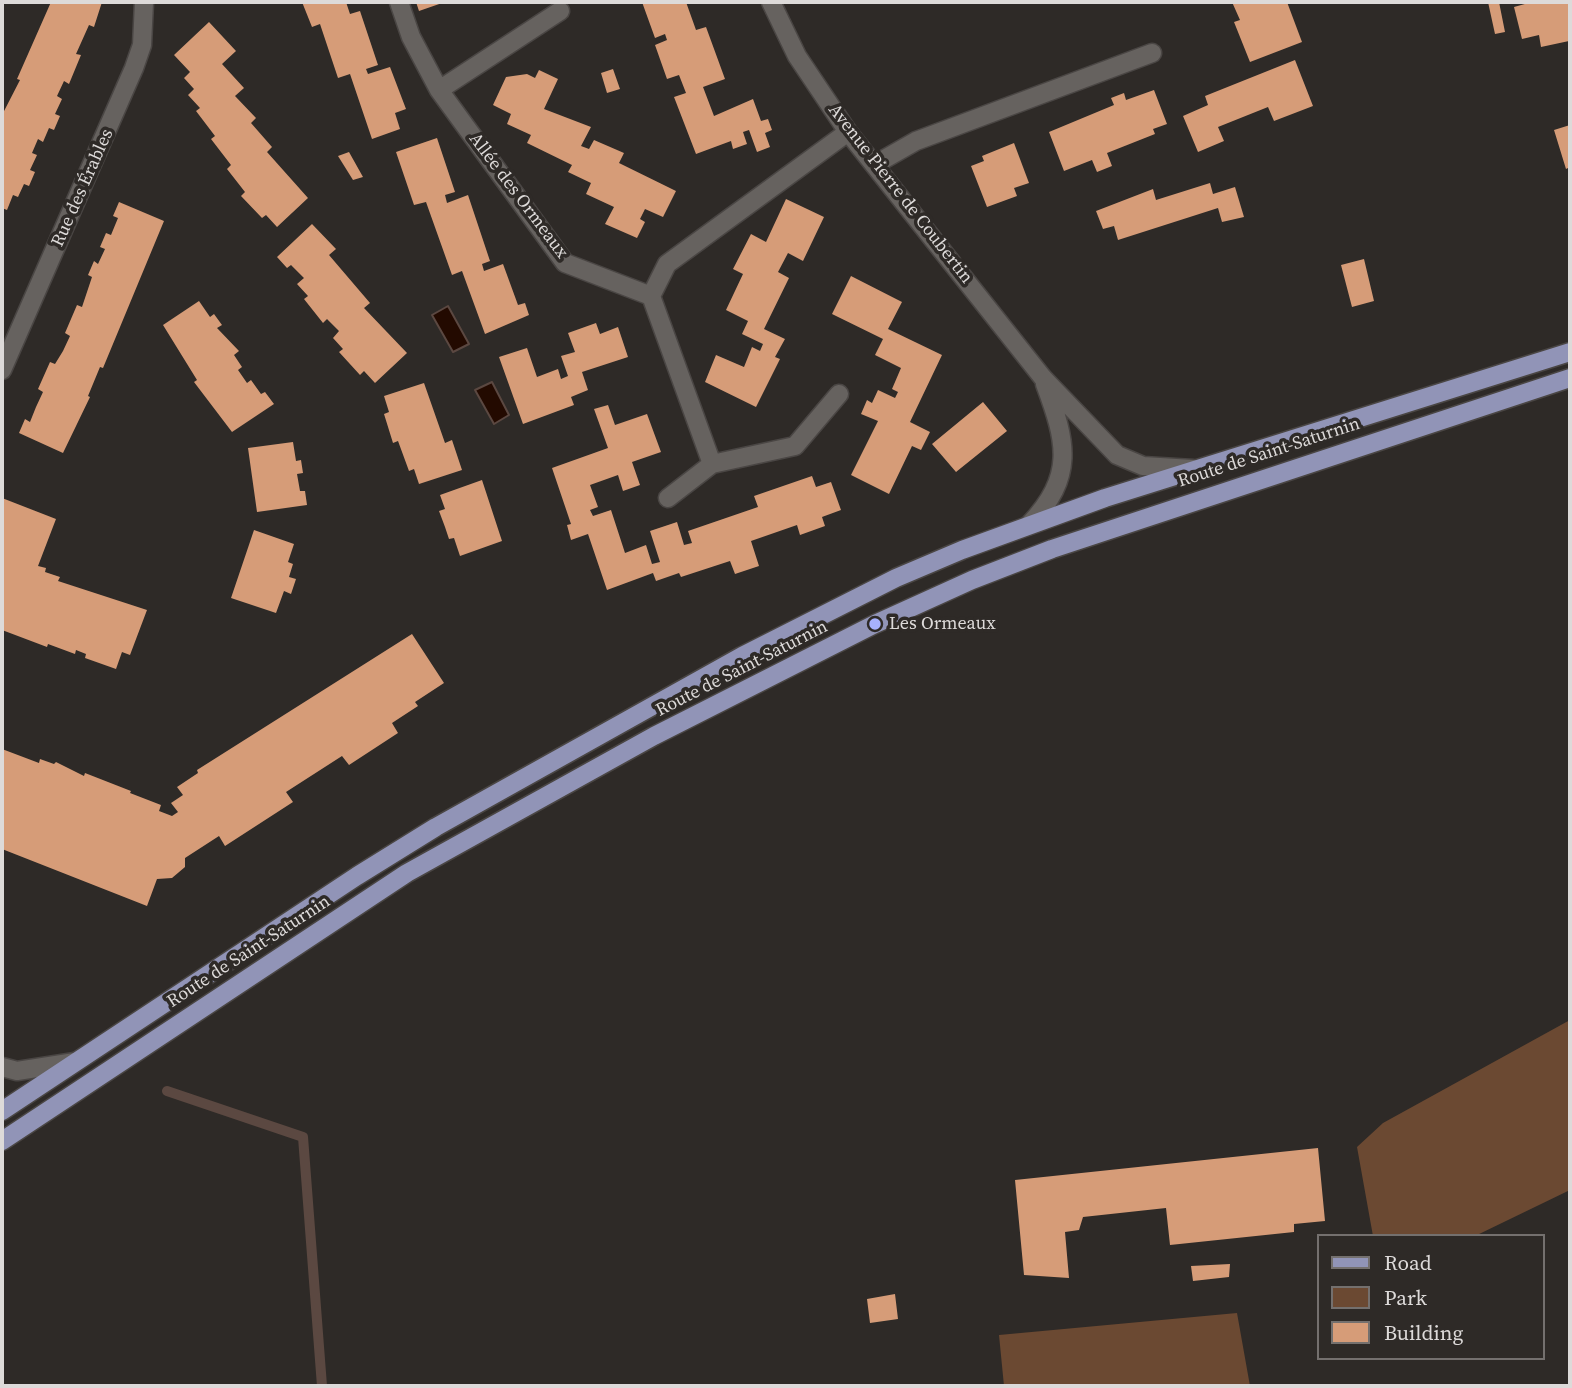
<!DOCTYPE html>
<meta charset="utf-8">
<style>
body{margin:0}
#map{position:relative;width:1572px;height:1388px;overflow:hidden;background:#2e2a27;font-family:"Source Serif 4",serif}
canvas{display:block}
.frame{position:absolute;inset:0;border:4px solid #dddad9;pointer-events:none}
.legend{position:absolute;left:1317px;top:1234px;width:228px;height:126px;box-sizing:border-box;background:#2e2a27;border:2px solid #74706e;margin:0;padding:9px 12px;list-style:none;font-size:21px;color:#dddad9}
.legend li{display:flex;align-items:center;gap:14px;height:35px}
.legend b{width:35px;border:2px solid #74706e}
</style>
<div id="map">
<canvas width="1572" height="1388"></canvas>
<div class="frame"></div>
<ul class="legend">
<li><b style="height:9px;background:#9194b7"></b>Road</li>
<li><b style="height:19px;background:#6b4932"></b>Park</li>
<li><b style="height:19px;background:#d69c78"></b>Building</li>
</ul>
</div>
<script>
const c = document.querySelector('canvas').getContext('2d');
c.lineJoin = 'round';
function fillPath(path, color) { c.fillStyle = color; c.fill(path, 'evenodd'); }
function trace(path, color, width, dash) { c.strokeStyle = color; c.lineWidth = width; c.lineCap = dash ? 'butt' : 'round'; c.setLineDash(dash || []); c.stroke(path); }
function drawText(font, color, halo, rows, align = 'center') {
  c.font = font + ' "Source Serif 4",serif'; c.lineWidth = 7; c.setLineDash([]); c.textBaseline = 'middle'; c.strokeStyle = halo; c.fillStyle = color; for (const [text, x, y, turn = 0] of rows) {
    c.save(); c.translate(x, y); c.rotate((+turn || 0) * Math.PI / 180); c.textAlign = isNaN(turn) ? turn : align; if (halo) c.strokeText(text, 0, 0); c.fillText(text, 0, 0); c.restore();
  }
}
const green = new Path2D(`
 M1570,1020V1190L1475,1236H1373L1357,1147L1383,1123Z
 M1237,1313L1250,1386H1004L999,1335Z`);
const water = new Path2D(`
 M448,306L469,344L453,352L432,315Z
 M492,382L509,415L494,424L475,390Z`);
const stream = new Path2D(`
 M167,1091L303,1137L322,1386`);
const building = new Path2D(`
 M51,2H102L94,27L89,25L76,54L81,55L69,84L64,81L57,96L62,99L55,114L60,116L54,130L49,128L43,142L38,139L32,153L37,155L30,170L35,172L29,186L24,184L18,197L13,195L7,210L2,208V115L20,80L17,79Z
 M302,2H346L350,14L360,11L378,65L366,69L368,74L390,67L406,109L395,113L400,129L372,139L350,74L338,78L320,24L312,27Z
 M416,2H445L419,11Z
 M642,2H686L696,30L706,27L725,79L703,87L714,116L753,99L761,121L768,119L772,130L765,133L770,147L757,152L749,130L743,132L747,144L733,149L731,141L696,154L674,97L686,93L679,75L667,79L655,45L667,40L665,34L655,38Z
 M1232,2H1287L1302,42L1250,62L1234,22L1240,20Z
 M1488,2H1499L1505,32L1495,34Z
 M1532,2H1570L1569,41L1541,47L1539,35L1522,39L1514,7Z
 M209,22L236,51L222,64L244,88L235,96L256,118L251,123L272,147L267,152L308,198L277,227L266,215L262,218L241,196L245,192L227,169L231,165L211,139L215,136L196,111L200,108L188,95L194,89L184,78L190,72L174,55Z
 M1295,60L1313,106L1274,121L1268,107L1218,127L1224,141L1198,152L1183,116L1208,105L1205,96Z
 M613,69L620,89L607,93L601,73Z
 M539,70L558,79L544,109L591,127L581,146L589,149L594,140L624,153L619,163L676,191L663,217L645,209L640,219L645,222L637,238L605,224L614,207L586,194L591,183L568,172L572,165L527,143L531,135L507,124L511,114L493,105L506,77L527,74L535,78Z
 M1154,90L1167,124L1153,129L1155,134L1107,153L1112,166L1097,172L1092,160L1064,171L1049,132L1114,105L1111,98L1124,93L1126,100Z
 M1570,125V167L1566,169L1554,130Z
 M437,138L455,192L445,195L447,203L468,195L490,261L482,264L484,271L503,264L518,305L525,303L529,315L485,334L462,271L452,275L426,202L414,205L396,152Z
 M1014,143L1029,183L1014,188L1017,196L987,207L971,166L984,161L982,156Z
 M349,152L363,177L353,180L338,156Z
 M1210,183L1213,194L1235,187L1244,217L1222,222L1218,208L1118,240L1114,226L1103,229L1096,211L1153,189L1156,200Z
 M786,199L824,217L803,261L788,253L778,272L789,278L764,329L785,339L775,357L780,359L756,407L705,382L716,355L744,367L752,347L760,351L763,344L742,334L748,321L726,310L743,274L733,269L751,234L766,242Z
 M119,202L164,221L103,368L100,367L88,396L90,397L63,453L19,433L25,419L30,422L36,407L43,392L38,389L50,362L55,364L63,351L70,336L65,333L77,305L82,307L92,277L88,275L94,261L98,264L105,249L100,247L106,233L111,235L118,218L113,216Z
 M312,224L336,249L329,255L370,303L364,308L407,353L375,383L364,371L360,375L339,352L343,349L333,338L339,331L327,319L323,323L304,299L308,296L297,284L304,278L291,265L287,268L277,257Z
 M1364,259L1374,301L1352,307L1341,265Z
 M851,276L902,302L888,329L942,355L910,422L930,432L921,450L912,446L889,494L851,475L878,421L861,414L867,400L872,403L878,390L895,398L898,392L892,389L901,368L875,355L883,339L832,314Z
 M199,301L210,317L214,314L222,325L217,328L239,351L234,355L242,367L238,370L247,383L251,380L261,394L265,392L274,404L232,432L194,382L197,380L163,325Z
 M596,323L600,334L618,327L628,357L582,372L588,390L571,397L574,405L523,424L499,357L527,348L537,377L558,369L561,379L568,376L561,356L575,352L568,333Z
 M424,383L445,443L452,440L462,470L419,484L414,469L409,471L398,441L393,443L384,414L389,412L384,396Z
 M983,402L1007,431L956,472L932,444Z
 M608,405L615,425L647,414L661,452L632,462L640,485L623,491L618,475L590,485L598,507L590,510L593,516L611,510L625,553L646,545L652,564L660,562L650,531L677,522L684,545L692,543L688,531L758,507L754,496L812,476L816,487L831,482L841,510L822,517L825,526L800,535L797,525L751,541L759,566L735,574L730,561L681,577L679,573L656,581L653,573L607,590L588,534L571,540L567,525L571,524L552,468L608,448L594,409Z
 M293,442L296,461L301,460L303,473L297,474L300,491H305L307,505L257,512L248,448Z
 M482,480L502,541L460,556L454,538L449,539L445,527L439,511L445,509L440,495Z
 M2,498L56,519L38,566L46,568L45,572L60,577L58,581L147,610L130,655L122,652L116,669L85,658L86,654L76,650L75,654L48,644L47,647L2,630Z
 M254,530L294,544L288,562L293,564L289,577L296,579L291,594L284,591L276,613L231,598Z
 M412,634L444,683L415,702L418,706L392,723L398,733L349,765L342,756L286,792L293,802L225,846L219,836L185,858V867L172,878L157,879L147,906L2,849V749L39,763L40,759L54,764L56,762L84,776L85,773L131,791L130,793L161,805L159,811L172,816L178,812L171,803L183,795L177,787L198,773L197,770Z
 M1318,1148L1325,1221L1294,1224V1232L1170,1245L1166,1208L1083,1217L1079,1230L1065,1232L1069,1278L1024,1275L1015,1180Z
 M1230,1264L1229,1277L1193,1281L1191,1266Z
 M895,1294L898,1319L870,1323L867,1299Z`);
const minor = new Path2D(`
 M399,2L411,37L439,90L565,263L651,296L712,464
 M771,2L797,56L848,132L1043,378L1117,455L1143,466L1193,469
 M439,90L560,11
 M874,165L916,141L1152,53
 M651,296L667,264L848,132
 M2,370L134,68L142,45L144,2
 M668,498L712,464L795,446L839,394
 M1029,525C1075,476 1067,443 1045,384
 M2,1067L17,1071L75,1062`);
const major = new Path2D(`
 M2,1111L357,876L436,827L742,656L896,578L962,550L1105,498L1570,352
 M2,1141L407,873L654,736L875,624L972,580L1052,549L1570,378`);
const markers = [
 [875,624,7,"#a7b1fc"]
];
const streetNames = [
 ["Rue des Érables",83,188,-66],
 ["Avenue Pierre de Coubertin",900,194,52],
 ["Allée des Ormeaux",518,196,53],
 ["Route de Saint-Saturnin",1269,453,-18],
 ["Route de Saint-Saturnin",742,669,-27],
 ["Route de Saint-Saturnin",249,952,-33]
];
const poiNames = [
 ["Les Ormeaux",889,624]
];
fillPath(green, '#6b4932');
fillPath(water, '#230a00');
trace(water, '#5b4841', 2);
trace(stream, '#5b4841', 10);
fillPath(building, '#d69c78');
trace(minor, '#4a4644', 21);
trace(major, '#4a4644', 21);
trace(minor, '#66625f', 18);
trace(major, '#9194b7', 18);
for (const [x, y, r, color] of markers) { const dot = new Path2D(); dot.arc(x, y, r, 0, 2 * Math.PI); c.fillStyle = color; c.fill(dot); trace(dot, '#2e2a27', 2.5); }
drawText('18px', '#dddad9', '#2e2a27', streetNames);
drawText('18px', '#dddad9', '#2e2a27', poiNames, 'left');
</script>
